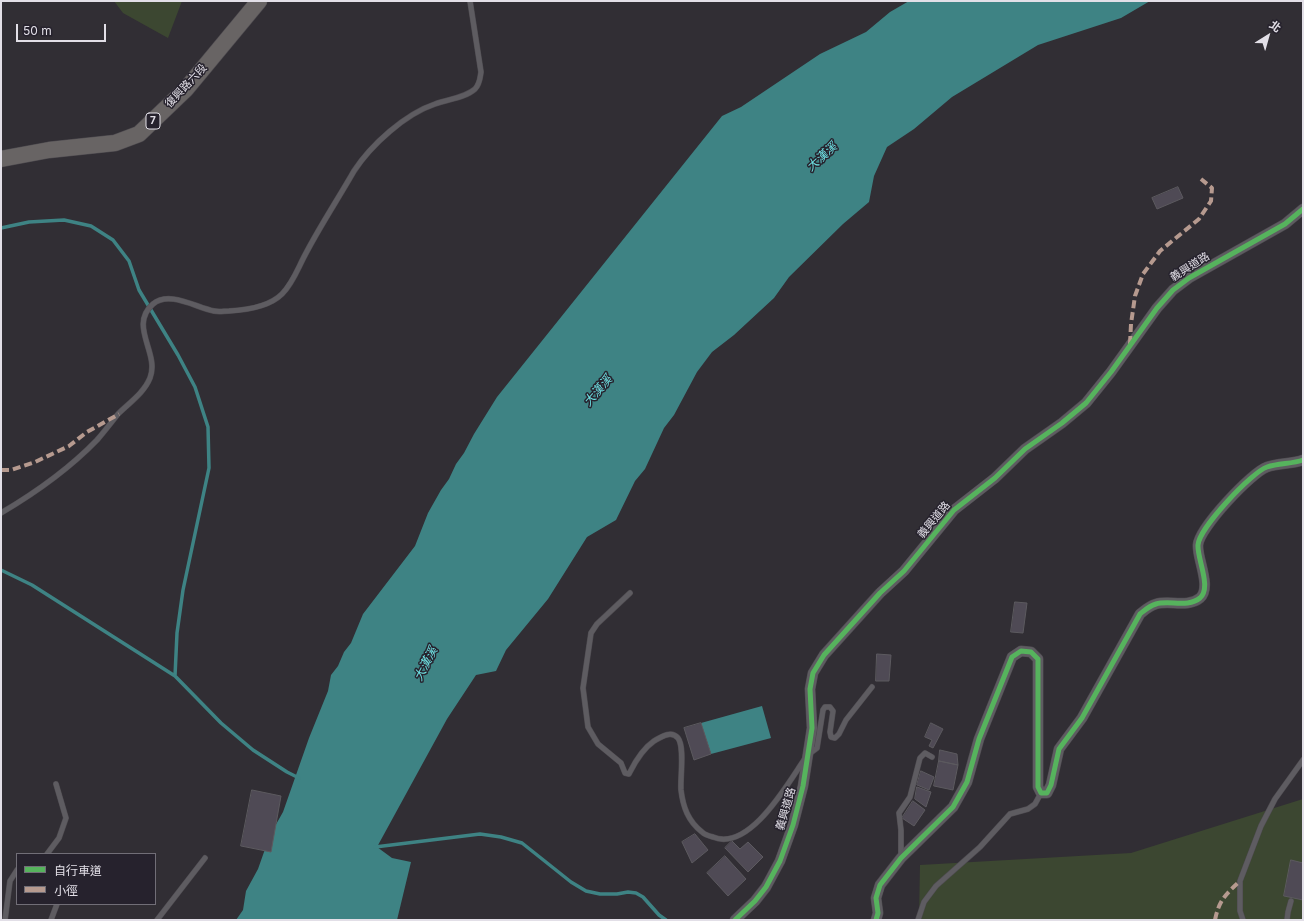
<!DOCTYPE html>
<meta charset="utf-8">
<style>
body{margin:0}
#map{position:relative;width:1304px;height:921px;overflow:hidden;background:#312e34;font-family:Inter,"Noto Sans TC",sans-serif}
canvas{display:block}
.frame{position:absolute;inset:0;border:2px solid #e2dfe7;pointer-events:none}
.legend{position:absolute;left:16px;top:853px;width:140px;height:52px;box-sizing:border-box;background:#26222d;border:1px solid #716e77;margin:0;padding:5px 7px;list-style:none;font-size:12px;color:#e2dfe7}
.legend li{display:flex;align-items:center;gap:8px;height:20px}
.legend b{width:20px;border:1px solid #716e77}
.north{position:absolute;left:1248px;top:16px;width:40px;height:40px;-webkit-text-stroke:3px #26222d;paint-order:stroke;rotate:37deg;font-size:11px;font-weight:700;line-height:16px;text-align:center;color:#e2dfe7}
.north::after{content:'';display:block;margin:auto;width:14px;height:18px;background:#e2dfe7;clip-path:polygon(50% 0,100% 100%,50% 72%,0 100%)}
.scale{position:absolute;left:16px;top:24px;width:90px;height:18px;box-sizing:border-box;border:2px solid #e2dfe7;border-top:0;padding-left:5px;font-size:12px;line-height:14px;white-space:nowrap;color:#e2dfe7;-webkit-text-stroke:3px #26222d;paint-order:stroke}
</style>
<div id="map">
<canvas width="1304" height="921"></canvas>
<div class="frame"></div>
<ul class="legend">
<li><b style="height:5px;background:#56b35d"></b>自行車道</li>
<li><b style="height:5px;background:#b69a8f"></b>小徑</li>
</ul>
<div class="north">北</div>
<div class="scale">50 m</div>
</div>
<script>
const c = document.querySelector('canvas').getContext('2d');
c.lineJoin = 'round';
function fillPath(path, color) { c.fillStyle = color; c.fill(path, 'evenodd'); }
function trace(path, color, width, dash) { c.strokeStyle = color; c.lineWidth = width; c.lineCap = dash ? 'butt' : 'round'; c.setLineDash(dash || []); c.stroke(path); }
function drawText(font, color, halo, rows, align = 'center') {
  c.font = font + ' Inter,"Noto Sans TC",sans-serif'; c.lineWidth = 3; c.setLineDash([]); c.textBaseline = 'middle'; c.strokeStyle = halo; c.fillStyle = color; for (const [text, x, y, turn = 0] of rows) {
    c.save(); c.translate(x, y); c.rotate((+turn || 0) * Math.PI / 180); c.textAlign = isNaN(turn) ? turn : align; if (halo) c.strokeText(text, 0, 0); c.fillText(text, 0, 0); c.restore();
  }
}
const green = new Path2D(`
 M114,1H182L168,38L123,13Z
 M1303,799V920H919L920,865L1131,853Z`);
const water = new Path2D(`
 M909,1H1150L1121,18L1038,45L952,97L914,129L887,147L874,176L869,202L843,224L789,277L774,298L734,335L712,352L697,372L674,415L664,428L645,469L635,481L616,520L587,537L548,599L506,650L496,671L476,675L447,719L377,847L392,858L411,862L397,920H236L243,910L246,891L258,869L270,835L283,812L309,738L328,691L331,675L338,666L344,652L351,643L363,614L415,546L428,513L441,490L449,479L456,464L464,453L474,434L497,397L722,116L741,107L820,54L866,32L890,12Z
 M762,706L771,738L711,754L701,723Z`);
const stream = new Path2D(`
 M1,228L29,222L64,220L91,226L113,240L129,261L139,290L178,355L195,387L208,427L209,468L183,590L177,633L175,676
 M1,570L32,585L175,676L221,723L253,750L287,772L299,778
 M375,847L480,834L501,837L522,843L571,882L586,891L600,894H617L628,892L636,893L643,897L659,915L666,920`);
const building = new Path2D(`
 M1178,187L1183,198L1157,209L1152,198Z
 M1015,602L1027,603L1023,633L1011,632Z
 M877,654L891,655L889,681H876Z
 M701,723L711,754L694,760L684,728Z
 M931,723L943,729L933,748L929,746L932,740L925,737Z
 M940,750L957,754L958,765L939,761Z
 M939,761L958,765L953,790L934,786Z
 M921,771L934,777L929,790L917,785Z
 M917,787L931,792L926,807L915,799Z
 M252,790L281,796L271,852L241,846Z
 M913,801L925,810L914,826L902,818Z
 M695,834L708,850L692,863L682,842Z
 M732,841L740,849L748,842L763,857L748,872L725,848Z
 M725,856L746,879L728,896L707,873Z
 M1291,860L1303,863V900L1284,896Z`);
const lane = new Path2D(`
 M1,513C35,493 69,469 97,440C104,432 111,423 118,414C129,403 144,393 150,378C160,353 128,326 153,304C169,290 197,308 214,311C219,312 224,311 229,311C247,310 269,307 282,294C293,283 298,268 305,255C320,226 338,199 354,171C371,145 405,114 435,104C448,99 465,98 475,89C480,84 480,78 481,72L470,1
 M630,593L597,624L591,633L583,688L588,727L598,744L621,763L625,773L629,774L630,772C635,762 644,748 654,741C661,737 671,730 678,738C685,747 680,778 681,790C683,807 688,821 702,832C705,835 709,836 713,837C749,852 787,785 804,760
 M809,754L817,748L823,710L825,707H830L833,711L830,732L831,737L835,738L839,734L846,720L872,687
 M47,854L59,838L66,818L56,784
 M901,857V830L899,813L910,797L920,758L925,753L932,757
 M5,920L10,881L17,870
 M51,920L57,904
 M157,920L205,858
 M918,920L924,902L936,886L980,847L1010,814L1028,809L1035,804L1041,793
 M1243,920L1240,911V881L1261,826L1275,799L1303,760
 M1287,920L1288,912L1291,901`);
const street = new Path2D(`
 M735,920L755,901L766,887L780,861L793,825L803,786L812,728L810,689L813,673L824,655L880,593L904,571L954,510L995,478L1025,449L1062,423L1086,403L1111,372L1157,308L1173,290L1189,278L1285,224L1303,209
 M876,920L878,913L876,898L880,885L901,858L953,807L967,782L979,739L1012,657L1021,651L1031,652L1038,659V787L1041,793H1047L1051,785L1059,749L1082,718L1140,614C1145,610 1149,606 1156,604C1169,600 1188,608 1200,598C1212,587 1197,559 1198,545C1199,528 1252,472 1267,467C1279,463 1292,464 1303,460`);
const primary = new Path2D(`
 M1,159L49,150L115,143L139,134L186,89L259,1`);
const quiet = new Path2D(`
 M1130,344L1131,324L1135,296L1143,274L1160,251L1199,219L1211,201L1212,188L1201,179
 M1,470H11L35,462L69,446L87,432L119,414
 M1215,920C1219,900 1226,894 1240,881`);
const cycleway = new Path2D(`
 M735,920L755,901L766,887L780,861L793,825L803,786L812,728L810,689L813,673L824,655L880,593L904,571L954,510L995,478L1025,449L1062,423L1086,403L1111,372L1157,308L1173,290L1189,278L1285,224L1303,209
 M876,920L878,913L876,898L880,885L901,858L953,807L967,782L979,739L1012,657L1021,651L1031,652L1038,659V787L1041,793H1047L1051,785L1059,749L1082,718L1140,614C1145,610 1149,606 1156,604C1169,600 1188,608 1200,598C1212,587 1197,559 1198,545C1199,528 1252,472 1267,467C1279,463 1292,464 1303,460`);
const shields = [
 [153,121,14]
];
const shieldNames = [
 ["7",153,121]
];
const streetNames = [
 ["復興路六段",186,86,-47],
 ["義興道路",1190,267,-32],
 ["義興道路",934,520,-50],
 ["義興道路",786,809,-74]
];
const waterNames = [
 ["大漢溪",822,157,-42],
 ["大漢溪",598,391,-49],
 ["大漢溪",426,664,-63]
];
fillPath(green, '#3c4731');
fillPath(water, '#3e8384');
trace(stream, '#3e8384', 3.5);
fillPath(building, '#4f4a55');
trace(building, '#5c5a5f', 1);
trace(lane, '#4e4b50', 6);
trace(street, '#4e4b50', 11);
trace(primary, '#4e4b50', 17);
trace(lane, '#5e5c61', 5);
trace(street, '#5e5c61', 10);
trace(primary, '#686464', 16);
trace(quiet, '#b69a8f', 4, [8, 4]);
trace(cycleway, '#56b35d', 5);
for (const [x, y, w] of shields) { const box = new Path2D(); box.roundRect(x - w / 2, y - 8, w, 16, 3); c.fillStyle = '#26222d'; c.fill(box); trace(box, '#e2dfe7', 1); }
drawText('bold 10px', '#e2dfe7', null, shieldNames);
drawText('11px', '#e2dfe7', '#26222d', streetNames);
drawText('italic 12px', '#6ee1e3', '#26222d', waterNames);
</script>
